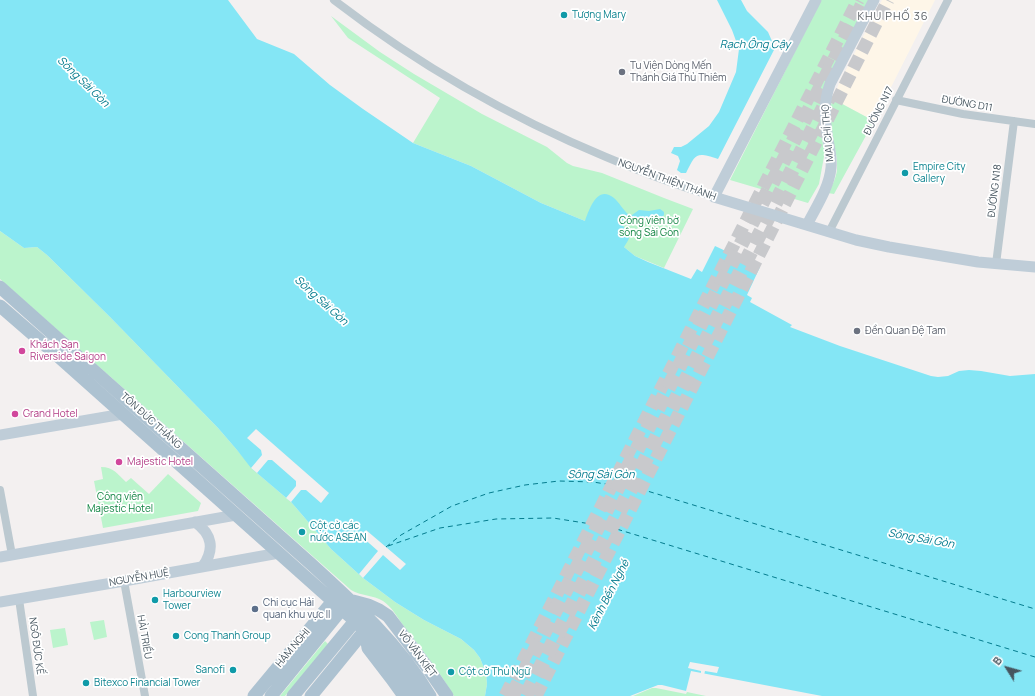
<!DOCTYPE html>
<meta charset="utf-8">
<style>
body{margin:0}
#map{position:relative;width:1035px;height:696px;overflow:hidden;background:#f3f0f0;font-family:Manrope,sans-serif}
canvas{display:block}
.north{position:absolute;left:987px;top:648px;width:40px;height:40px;-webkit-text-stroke:3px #fff;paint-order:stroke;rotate:307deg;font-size:11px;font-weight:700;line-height:16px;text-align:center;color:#46555f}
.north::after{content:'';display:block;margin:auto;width:14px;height:18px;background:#46555f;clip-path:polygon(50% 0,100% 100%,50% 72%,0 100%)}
</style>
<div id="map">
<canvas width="1035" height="696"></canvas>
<div class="north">B</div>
</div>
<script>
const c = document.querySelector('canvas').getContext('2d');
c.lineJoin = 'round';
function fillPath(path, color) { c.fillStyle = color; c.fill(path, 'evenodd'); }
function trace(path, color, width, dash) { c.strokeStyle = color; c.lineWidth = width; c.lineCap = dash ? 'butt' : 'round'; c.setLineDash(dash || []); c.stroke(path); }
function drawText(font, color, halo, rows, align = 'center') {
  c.font = font + ' Manrope,sans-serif'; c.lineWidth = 3.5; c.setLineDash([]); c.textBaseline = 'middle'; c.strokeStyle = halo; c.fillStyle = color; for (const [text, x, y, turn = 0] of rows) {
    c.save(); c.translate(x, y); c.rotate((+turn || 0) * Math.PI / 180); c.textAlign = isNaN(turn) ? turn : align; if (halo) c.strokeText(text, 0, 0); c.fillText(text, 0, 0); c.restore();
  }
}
const commercial = new Path2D(`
 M882,0H935L874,121L833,99L839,83Z`);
const green = new Path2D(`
 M821,0H869L824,89L820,103V114L822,140L825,151L819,184L808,203L730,180Z
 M331,16L380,52L414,74L482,114L547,147L567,163L573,166L602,173L664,198L693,209L664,268L635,256L624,247L585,221L541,203L471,166L413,143L440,98L348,38Z
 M833,99L874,121L834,194L828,193C832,186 836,178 837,170C839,146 823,123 833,99Z
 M0,231L24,248L37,247L47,255L110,317L218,428L257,473L291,502L304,517L331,549L363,578L395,602L424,620L461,639L474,650L480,658L486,673L487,684L485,696H454C439,671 421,648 403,625C397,617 392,607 383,601C373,595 361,596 351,590L0,279Z
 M101,467C114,467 117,474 126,482L131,478L149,494L168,474L201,503L198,511L103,528L94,481L103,479Z
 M104,620L107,637L94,640L90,622Z
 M65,628L68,645L53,648L50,630Z
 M325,641L328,644L285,696H280Z
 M652,688H656L686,694L687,692L706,696H633Z`);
const water = new Path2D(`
 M0,0H228L257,39L294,54L330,85L363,109L413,143L471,166L541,203L585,221C589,210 597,184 614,198C619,202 623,210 629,215H632L639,210L649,211L660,209L664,212V215L662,217L656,220L641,218L631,221L621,220L620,221C626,234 636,230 624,247L635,256L648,262L691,279L697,269L702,272L715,246L760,267L747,295L752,298L750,302L792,325L790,327L840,346L931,376L938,377L948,376L959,371L969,370L981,371L1010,376L1035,374V696H822L691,671L686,691L662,685H658L630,696H485L487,684L486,673L480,658L474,650L461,639L424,620L395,602L363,578L331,549L304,517L291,502L251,468L237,450L218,428L110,317L47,255L37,247L24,248L0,231Z
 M717,0H741L747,11L768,32L775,48L718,159C696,152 696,153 686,173H681L677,170L680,161L678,156L671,153L674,147H681L687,144L709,126L719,112L736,72L739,49L732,30Z`);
const pier = new Path2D(`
 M256,429L329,493L321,503L306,490H301L291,502L286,498L296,486V481L272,460H268L257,473L251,468L262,455L261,450L247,438Z
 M366,530L406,564L400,570L383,555L363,578L359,574L378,551L361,536Z
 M690,662L719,667L717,673L705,671L704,675H701V671L688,668Z`);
const ferry = new Path2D(`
 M388,546L440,528L496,519L553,518L610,527L1035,657
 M386,547L401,535L452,506L489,493L525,485L559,481L593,482L644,490L1035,609`);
const primaryTunnel = new Path2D(`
 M505,696L858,0
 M536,696L888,0`);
const highwayTunnel = new Path2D(`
 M512,696L865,0
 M526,696L829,97`);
const street = new Path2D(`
 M334,0C417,64 510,117 606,157C641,172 677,185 714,197
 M896,100L963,114L1035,124
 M829,232L948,0
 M996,264L1014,121
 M0,490L12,555
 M124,581L145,696
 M19,599L33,696`);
const secondary = new Path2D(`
 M816,0L714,197L856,240L889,247L978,262L1035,267
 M807,225C816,207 829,188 831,168C832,159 830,149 828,140C825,120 823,103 830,84L874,0
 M0,435L123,414
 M195,522C212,534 215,549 203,566
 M0,557L236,515
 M0,602L124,581L279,553`);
const primary = new Path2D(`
 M0,287L310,563C354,603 399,644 430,696
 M0,306L59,357L355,621C379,644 401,668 418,696
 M353,601L368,605L379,610L388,616L427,667L447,696
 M365,630L368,648L391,678L404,696
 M254,696L333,601
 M271,696L342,609
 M293,696L355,621
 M311,696L365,630`);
const markers = [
 [564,15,4,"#0f9aa8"],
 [622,72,4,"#6b7280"],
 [905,173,4,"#0f9aa8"],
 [857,331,4,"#6b7280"],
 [22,351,4,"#d1479c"],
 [15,414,4,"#d1479c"],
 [119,462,4,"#d1479c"],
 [302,532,4,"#0f9aa8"],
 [155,600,4,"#0f9aa8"],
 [255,609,4,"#5c6f8a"],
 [176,636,4,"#0f9aa8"],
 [233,670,4,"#0f9aa8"],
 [451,672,4,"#0f9aa8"],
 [86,683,4,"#0f9aa8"]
];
const cultureNames = [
 ["Tượng Mary",572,15],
 ["Empire City",913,167],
 ["Gallery",913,179],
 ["Cột cờ các",310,526],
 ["nước ASEAN",310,538],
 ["Harbourview",163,594],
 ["Tower",163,606],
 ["Cong Thanh Group",184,636],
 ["Sanofi",225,670,"right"],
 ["Cột cờ Thủ Ngữ",459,672],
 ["Bitexco Financial Tower",94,683]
];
const worshipNames = [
 ["Tu Viện Dòng Mến",630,66],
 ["Thánh Giá Thủ Thiêm",630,78],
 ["Đền Quan Đệ Tam",865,331]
];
const streetNames = [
 ["ĐƯỜNG D11",967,104,10],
 ["ĐƯỜNG N17",879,111,-63],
 ["MAI CHÍ THỌ",828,133,-95],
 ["NGUYỄN THIỆN THÀNH",667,180,20],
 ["ĐƯỜNG N18",995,191,-83],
 ["TÔN ÐỨC THẮNG",151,421,42],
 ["NGUYỄN HUỆ",139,578,-10],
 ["HẢI TRIỀU",144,637,80],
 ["NGÔ ÐỨC KẾ",36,646,82],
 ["HÀM NGHI",293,648,-50],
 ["VÕ VĂN KIỆT",417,654,53]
];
const parkNames = [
 ["Công viên bờ",649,221],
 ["sông Sài Gòn",649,233],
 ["Công viên",120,497],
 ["Majestic Hotel",120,509]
];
const hotelNames = [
 ["Khách Sạn",30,345],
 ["Riverside Saigon",30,357],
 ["Grand Hotel",23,414],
 ["Majestic Hotel",127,462]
];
const serviceNames = [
 ["Chi cục Hải",263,603],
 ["quan khu vực II",263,615]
];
const neighbourhoodNames = [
 ["KHU PHỐ 36",893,17]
];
const waterNames = [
 ["Rạch Ông Cậy",755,45],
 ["Sông Sài Gòn",83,82,44],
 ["Sông Sài Gòn",321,301,42],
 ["Sông Sài Gòn",601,475],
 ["Sông Sài Gòn",921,539,10],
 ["Kênh Bến Nghé",609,595,-63]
];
fillPath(commercial, '#fef6e8');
fillPath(green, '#bbf4cc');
fillPath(water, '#84e6f5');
fillPath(pier, '#f3f0f0');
trace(ferry, '#047c8e', 1, [5, 4]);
trace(primaryTunnel, '#c8c9cc', 13, [13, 6]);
trace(highwayTunnel, '#c8c9cc', 15, [15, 8]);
trace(street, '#bcc9d0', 8);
trace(secondary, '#bfcdd8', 11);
trace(primary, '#adc2d1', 13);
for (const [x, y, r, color] of markers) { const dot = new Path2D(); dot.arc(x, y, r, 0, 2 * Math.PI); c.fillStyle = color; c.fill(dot); trace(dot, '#fff', 1.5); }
drawText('10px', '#0d838f', '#fff', cultureNames, 'left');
drawText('10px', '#5b616d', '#fff', worshipNames, 'left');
drawText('10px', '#46555f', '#fff', streetNames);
drawText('10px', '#0e8340', '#fff', parkNames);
drawText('10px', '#b23c85', '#fff', hotelNames, 'left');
drawText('10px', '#4e5e75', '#fff', serviceNames, 'left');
c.letterSpacing = '1px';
drawText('11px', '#5c6166', '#fff', neighbourhoodNames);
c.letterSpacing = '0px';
drawText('italic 11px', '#047c8e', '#fff', waterNames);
</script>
